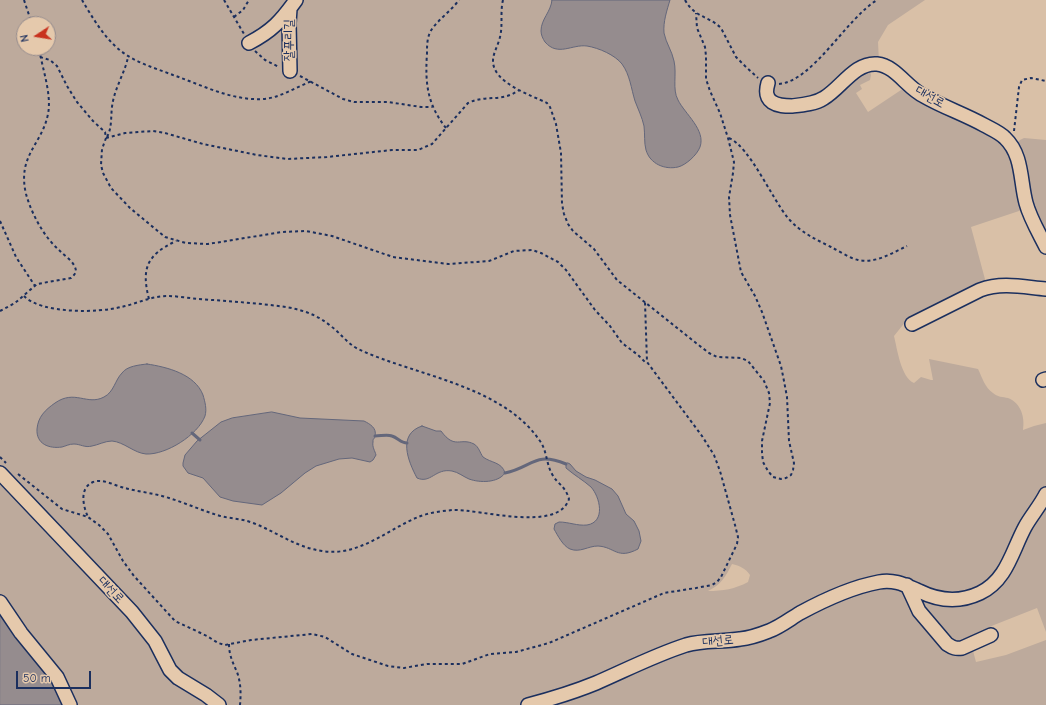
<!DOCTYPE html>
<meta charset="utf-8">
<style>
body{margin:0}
#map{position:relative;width:1046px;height:705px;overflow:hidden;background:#d9c0a7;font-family:"Comic Neue",sans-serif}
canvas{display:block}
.north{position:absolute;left:16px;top:16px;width:40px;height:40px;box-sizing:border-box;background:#e5c9ac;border:1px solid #948b8d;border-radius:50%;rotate:258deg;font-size:11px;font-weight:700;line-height:16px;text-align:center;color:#1b2f5e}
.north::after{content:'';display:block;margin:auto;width:14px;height:18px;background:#c8321e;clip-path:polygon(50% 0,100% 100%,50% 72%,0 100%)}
.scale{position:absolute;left:16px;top:671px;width:75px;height:18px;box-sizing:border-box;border:2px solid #1b2f5e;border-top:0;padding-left:5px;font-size:12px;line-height:14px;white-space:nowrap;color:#1b2f5e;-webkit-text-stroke:3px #e5c9ac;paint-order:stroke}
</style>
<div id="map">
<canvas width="1046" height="705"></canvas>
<div class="north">N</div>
<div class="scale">50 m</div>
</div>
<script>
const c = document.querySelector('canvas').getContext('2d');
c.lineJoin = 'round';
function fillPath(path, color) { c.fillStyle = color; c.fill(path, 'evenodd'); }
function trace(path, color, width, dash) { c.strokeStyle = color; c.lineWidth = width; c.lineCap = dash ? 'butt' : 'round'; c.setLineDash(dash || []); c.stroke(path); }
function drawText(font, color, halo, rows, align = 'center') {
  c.font = font + ' "Comic Neue","Poor Story",sans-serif'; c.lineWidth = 3; c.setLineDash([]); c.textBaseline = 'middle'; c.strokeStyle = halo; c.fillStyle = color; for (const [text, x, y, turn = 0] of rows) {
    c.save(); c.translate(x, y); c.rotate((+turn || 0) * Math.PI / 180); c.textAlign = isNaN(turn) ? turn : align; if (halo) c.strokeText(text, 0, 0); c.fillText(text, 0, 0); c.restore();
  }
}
const green = new Path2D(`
 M0,0H925L888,25L878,42L879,62L869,61L857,67L824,95L815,99L798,102L786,103L776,102L770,98L769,92L770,87L766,85L765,94L769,103L774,106L797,108L819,103L858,73L869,68L871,75L870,80L860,85L862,89L856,93L868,112L904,88L910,90L919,97L925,100L946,108L968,119L998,138L1007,147L1013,158L1025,209L971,227L986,283L969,289L942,302L906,321L894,336C897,348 901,378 914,383L921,377L931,380H933L929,359L978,369C982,377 985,388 993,393C997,397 1003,397 1008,398C1021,403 1025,417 1023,430L1034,426L1046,423V488L1045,491C1036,506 1025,520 1018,535C1009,553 1003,574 985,586C958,603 940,598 913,586C906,583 898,579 890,578C882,577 874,581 866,583C850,587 831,594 815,602C797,611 781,624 761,631C736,639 708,636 683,644C658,652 634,664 610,675C581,687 551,697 521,705H223L206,692L181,677L175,672L170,667L159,642L154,633L114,588L0,470ZM24,24H48V48H24ZM732,564C740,566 745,568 750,575L748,582C735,589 723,591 708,591C721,585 726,576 732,564Z
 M1024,138L1046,140V239L1033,214L1016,144L1020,140Z
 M0,476L153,644L214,705H66L0,605Z
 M1046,501V632L1037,608L994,625L962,640L953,641L927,617L917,594L987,595Z
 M897,585L935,636L972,647L976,662L1006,655L1046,640V705H538L674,651L712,646L849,593Z`);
const water = new Path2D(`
 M552,0H670C667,10 663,22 664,33C666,43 672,51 674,61C677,74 672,89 678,100C685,114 706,130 700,147C697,155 686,165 678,167C665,170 650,164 646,150C644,143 645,134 644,126C642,117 638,109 635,101C631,88 630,75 622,64C615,55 599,48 587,46C572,44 558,57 545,42C543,39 541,35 541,31C541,19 551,12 552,0Z
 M147,364C167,367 195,374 203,395C205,402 207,409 205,416C198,435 166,455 146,454C134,453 124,442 112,441C105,441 98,445 92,446C85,448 80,444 74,444C69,444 66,446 62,447C49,449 36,444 37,429C38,417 45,410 55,403C75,389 87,406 104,397C114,392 115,380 122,373C127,366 139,365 147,364Z
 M272,412L300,418L364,421C370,424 377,428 375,436C374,441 373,437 373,442C372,447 375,451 376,455L373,460L370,462L352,458L339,459L316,466L305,473L281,493L262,505L233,501L220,497L203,478L188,473L183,466V463L185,455L197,441L221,422L232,418Z
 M422,426L436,431H441C455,450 460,437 474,444C479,447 480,453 483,457C491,463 502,462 505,473C498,483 480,483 469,479C464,477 458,472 452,471C435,468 431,484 417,478C408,461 397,434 422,426Z
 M568,463L570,464L576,471L586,477L595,480L612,489L618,496L626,514L634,521L639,531L641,541L638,549C617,560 615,547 598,546C588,546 580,553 570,549C563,546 558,536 554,529L555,524L559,522C569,522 577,526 587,525C606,522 600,497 591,487C583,480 574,475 566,468V464Z
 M0,605L56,679L66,705H0Z`);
const stream = new Path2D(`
 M192,433L200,440
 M375,436C381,436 387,434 392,436C398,438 401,443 407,443
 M505,473C533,467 534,451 566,464`);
const path = new Path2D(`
 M24,0L32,24
 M82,0C92,17 105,39 121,51C136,63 155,68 173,75C202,85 232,101 263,99C280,98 296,87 312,81
 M224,0L244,34
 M503,0C500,12 503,25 500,37C498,46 493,53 493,61C493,83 531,95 547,103L550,107L556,124L561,153L562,204L564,214L568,224L573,231L594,249L617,280L696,343L709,353L717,357L741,358L748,361L764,381L769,393L770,403L762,441V453L763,462L768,471L773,477L781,479L786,478L791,475L793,470L794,463L789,441L787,397L784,381L781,366L762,312L755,296L741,272L730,215L729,197L733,173L734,162L728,138L720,113L710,91L706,79V56L705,47L697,28L696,13
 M685,0C695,18 709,16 721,28L736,57L745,66L758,78
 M234,17L243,10L249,0
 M255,51L265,60L279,67
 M40,57L50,60L57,66L67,86L77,102L93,121L105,132L106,138L102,149L101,165L103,173L111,188L130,208L165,237L186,243L208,244L282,232L306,231L332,236L393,257L448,264L489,261L514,251L532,250L541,253L558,262L566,270L595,310L610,326L622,343L638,355L646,363
 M300,76L343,99L354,102H388L421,107H432
 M779,84C813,81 846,19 877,0
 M446,128C427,104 425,83 427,53C427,45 427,36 432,29C439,19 451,11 459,0
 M1014,131L1019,87L1022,80L1031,78L1046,81
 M107,137C113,126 110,114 113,101C116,86 125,72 128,57
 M106,138L125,133L153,131L165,133L203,144L257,155L287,159L327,157L392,150H418L432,144L468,103C487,94 501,103 519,90
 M729,138C750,147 772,199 788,218C800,232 815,239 831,247C839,251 849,258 858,260C875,264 892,253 907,246
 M0,221L16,257L35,286
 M24,296C41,314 99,313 121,307C136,304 151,296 167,296C177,296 188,298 198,299C228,301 257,303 286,307C303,310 318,315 332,327C341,334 347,343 358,349C416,376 502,385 540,441C547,451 546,463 552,474C557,484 565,485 569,499C558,533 480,509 453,510C441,511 428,513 418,517C387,530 358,557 322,551C295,547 277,532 253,523C241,518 229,519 217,515C201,510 185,503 169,498C154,493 139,492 125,488C115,486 103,478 93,482C79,488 83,506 88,517
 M149,299C141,268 147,255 176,241
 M0,311L15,303L37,284L71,278L74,275L76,272C76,263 66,257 60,251C44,237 32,215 26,194C17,155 42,145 48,114C52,94 42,68 39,48
 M0,457L6,463
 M18,474L62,509L88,517L99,525L108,534L123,561L134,576L175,621L207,636L218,643L225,645L251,640L312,634L325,637L352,654L388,666L404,668L427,664H462L490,654L516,652L549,643L664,593L696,588L712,585L717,582L721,577L737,544L738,537L735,525L720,471L714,455L702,436L647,362L645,302
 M229,644C229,655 233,663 237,672C241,683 241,694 240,705`);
const minor = new Path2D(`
 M290,9L289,23L290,71
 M249,43C272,31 281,21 296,0
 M768,83C766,90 765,97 772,102C778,106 785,106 792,106C802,105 815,104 824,98C841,88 855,62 877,64C896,66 907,88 924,96C943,107 964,114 984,125C991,129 999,132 1005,138C1023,155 1020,181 1026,203C1030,218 1039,233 1046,247
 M912,324L980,290C1002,282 1023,287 1046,289
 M1043,380L1046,379
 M0,473L132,612L155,641L170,670L178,678L206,695L219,705
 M907,585L919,611L947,644C953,648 956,649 962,648L991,635
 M0,602L21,633L57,677L70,705
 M528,705C551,699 574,692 596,683C626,670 655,655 686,645C703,640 722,642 740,639C750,638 759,635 769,631C780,627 790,619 800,613C824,600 852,587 879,582C894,579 905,585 919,591C939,601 959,603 980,593C1007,580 1012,551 1025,527C1031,516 1040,506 1046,494`);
const streetNames = [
 ["잘푸리길",289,40,-90],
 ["대선로",930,97,29],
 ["대선로",111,590,47],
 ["대선로",718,641,-5]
];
fillPath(green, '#bdaa9c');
fillPath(water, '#958c8e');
trace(water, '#64677b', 1);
trace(stream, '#64677b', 3);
trace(minor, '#1b2f5e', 16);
trace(path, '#1b2f5e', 2, [3, 3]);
trace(minor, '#e5c9ac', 13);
drawText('13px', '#1b2f5e', '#e5c9ac', streetNames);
</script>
